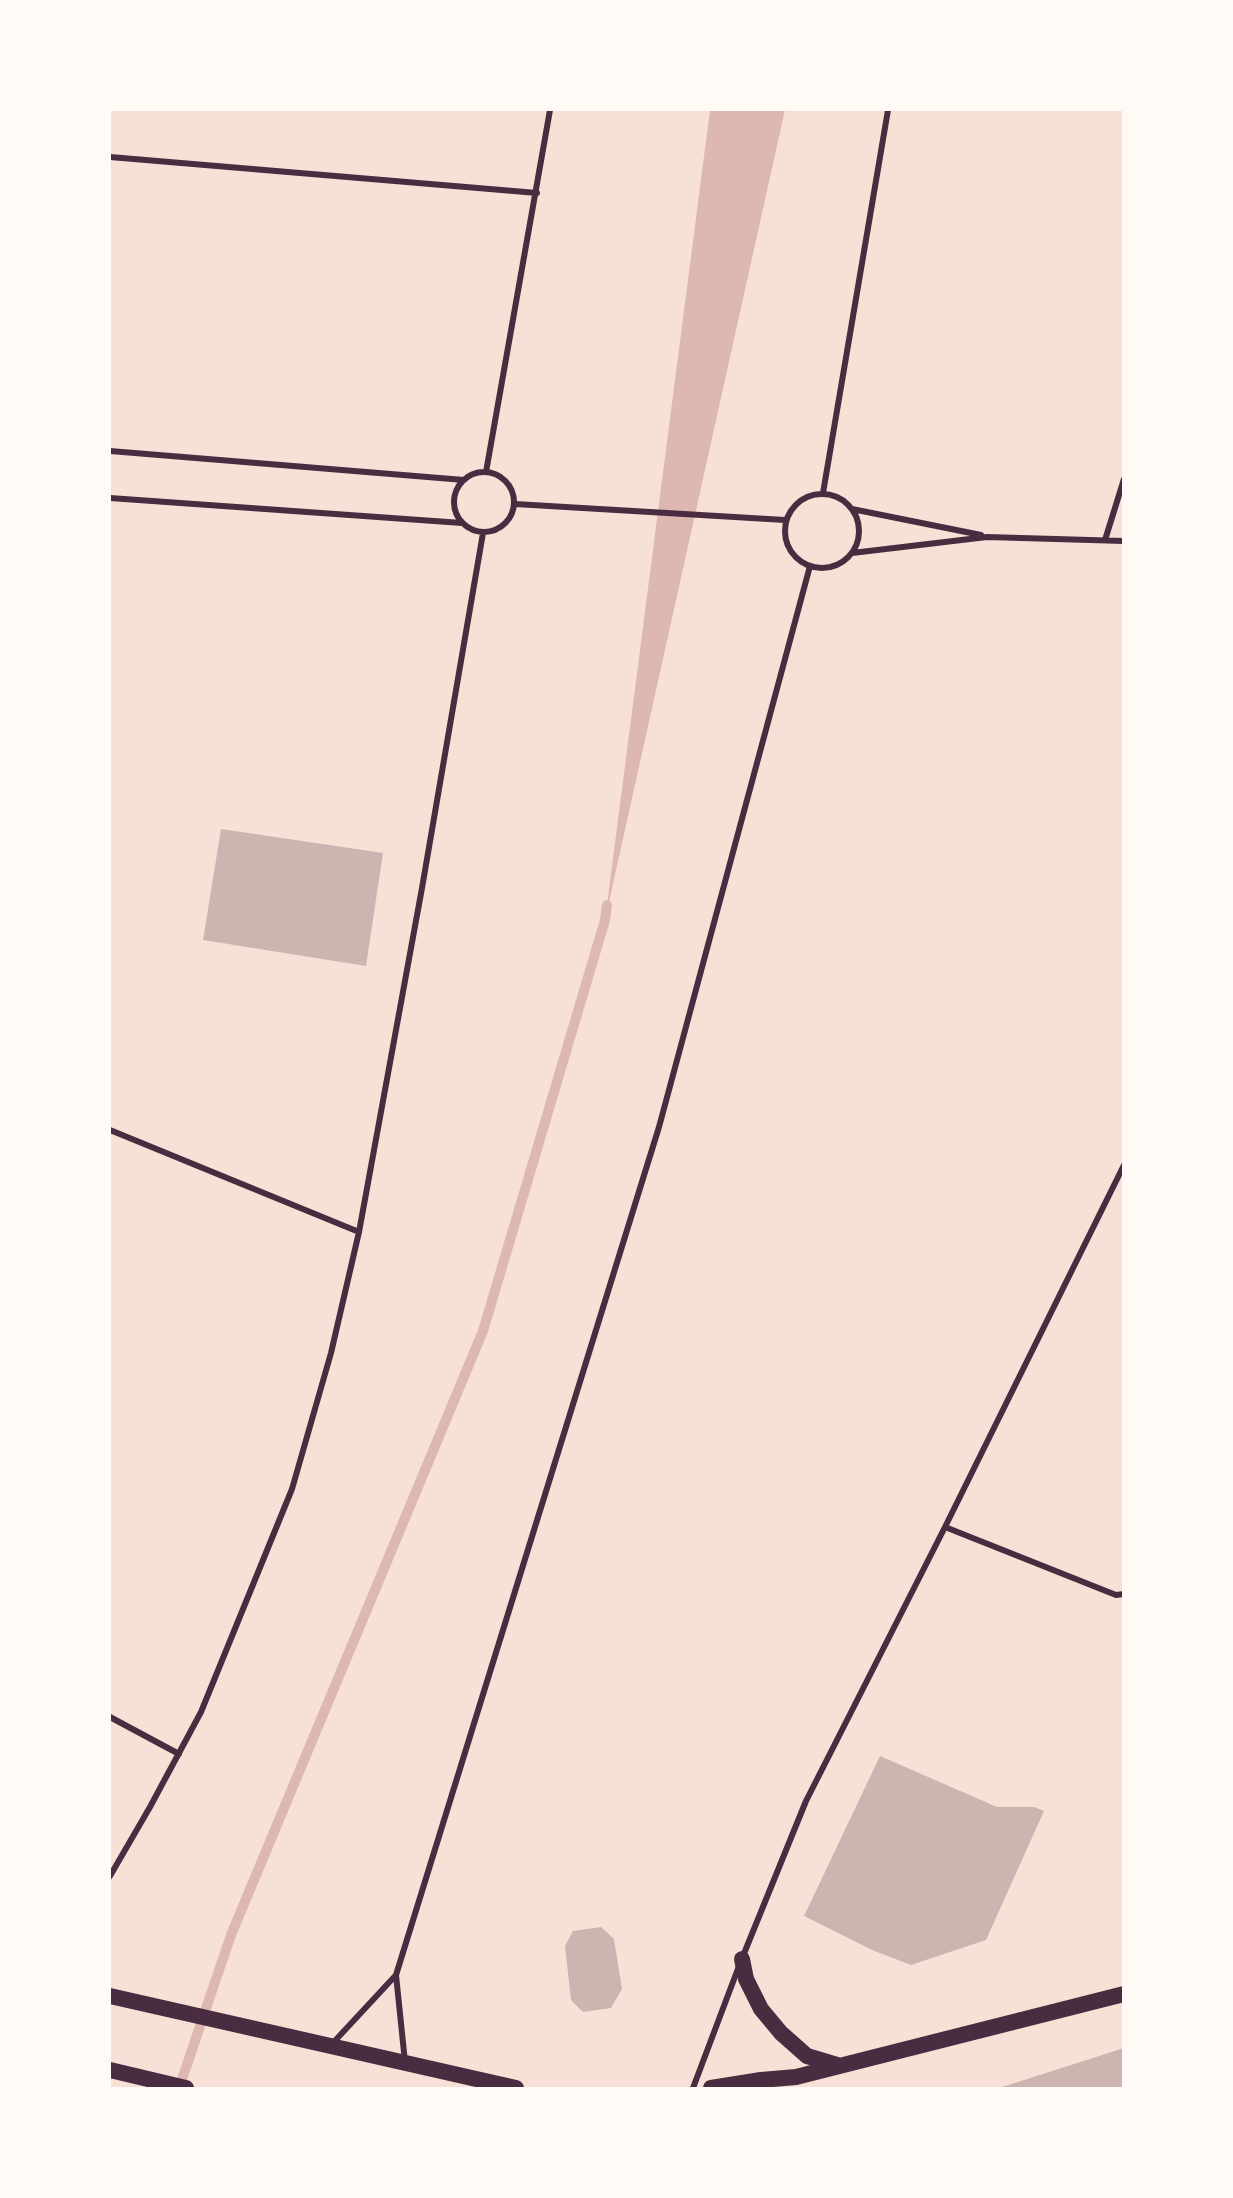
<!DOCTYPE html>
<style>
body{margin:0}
#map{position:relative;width:1233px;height:2198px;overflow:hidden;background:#f7e1d7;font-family:"Alegreya Sans",sans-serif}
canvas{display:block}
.frame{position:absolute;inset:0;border:111px solid #fffaf5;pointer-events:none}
</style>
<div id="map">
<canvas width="1233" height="2198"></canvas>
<div class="frame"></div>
</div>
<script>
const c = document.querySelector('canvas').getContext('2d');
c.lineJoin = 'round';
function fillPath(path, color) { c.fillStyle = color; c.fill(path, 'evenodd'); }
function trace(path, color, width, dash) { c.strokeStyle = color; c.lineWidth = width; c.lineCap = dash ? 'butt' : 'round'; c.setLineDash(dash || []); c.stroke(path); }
const water = new Path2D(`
 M710,110H785L605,920Z`);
const stream = new Path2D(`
 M179,2088L231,1935L483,1331L605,920L607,905`);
const building = new Path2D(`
 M221,829L383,853L366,966L203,940Z
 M880,1756L997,1807H1034L1044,1811L986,1940L911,1965L872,1950L804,1916Z
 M601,1927L614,1939L622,1989L611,2008L583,2012L571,2000L565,1946L573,1931Z
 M1124,2048V2088H999Z`);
const minor = new Path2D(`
 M110,157L537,193
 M110,451L464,480
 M454 502a30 30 0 1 1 60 0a30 30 0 1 1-60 0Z
 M486,472L550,110
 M823,493L888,110
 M785 531a37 37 0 1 1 74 0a37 37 0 1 1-74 0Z
 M110,498L462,523
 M515,504L785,520
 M852,509L981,535
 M1105,540L1124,479
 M852,553L987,537L1124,541
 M110,1130L359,1232
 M945,1527L1116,1595L1124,1594
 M110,1717L179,1754
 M110,1876L150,1807L201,1712L292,1489L331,1353L359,1232L422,888L483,533
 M743,1956L806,1801L945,1527L1124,1165
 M331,2045L396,1975
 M405,2062L396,1975L659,1127L810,566
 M693,2088L739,1966`);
const trunk = new Path2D(`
 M742,1959L746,1979L761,2009L781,2033L807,2056L837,2065
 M110,1996L516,2088
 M110,2070L186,2088
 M711,2088L761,2080L796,2077L1124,1994`);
fillPath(water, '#dcb8b0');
trace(stream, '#dcb8b0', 10);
fillPath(building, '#ccb4b1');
trace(minor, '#4a2c40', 6);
trace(trunk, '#4a2c40', 16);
</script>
